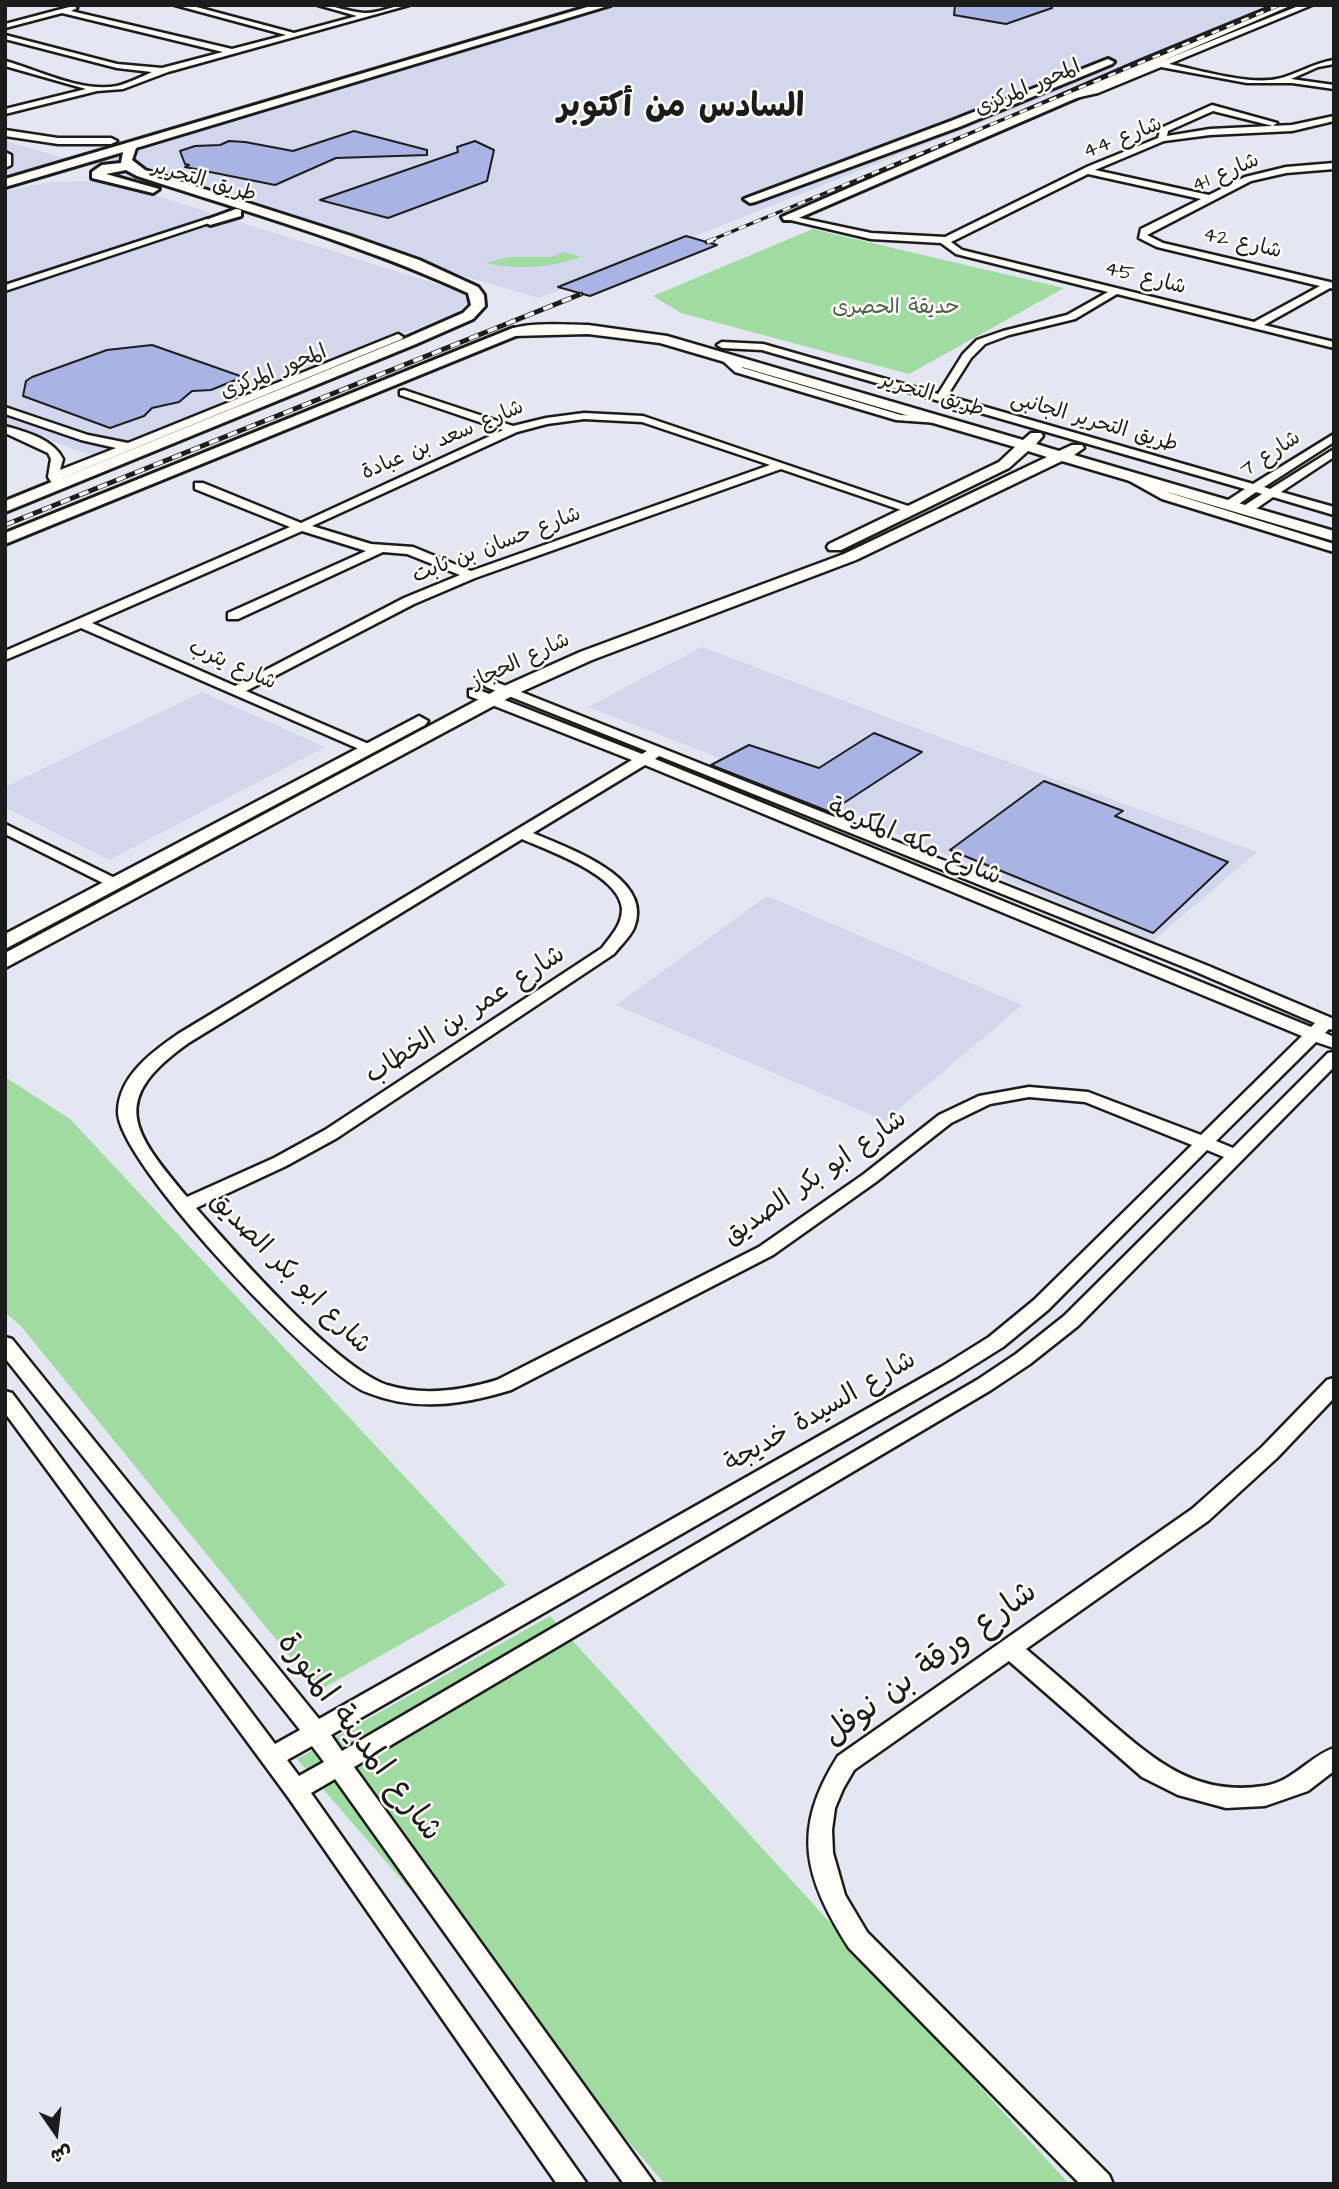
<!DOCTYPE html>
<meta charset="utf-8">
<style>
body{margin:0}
#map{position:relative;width:1339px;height:2189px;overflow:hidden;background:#e4e6f1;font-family:"Architects Daughter","Playpen Sans Arabic",sans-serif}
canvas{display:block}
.frame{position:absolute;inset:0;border:7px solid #1c1c1c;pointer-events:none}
.north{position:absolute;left:21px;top:2098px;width:70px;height:70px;-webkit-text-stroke:5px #fdfcf7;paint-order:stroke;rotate:166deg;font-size:19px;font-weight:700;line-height:28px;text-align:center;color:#1c1c1c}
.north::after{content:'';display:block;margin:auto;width:24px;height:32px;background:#1c1c1c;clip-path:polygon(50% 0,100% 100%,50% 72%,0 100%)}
</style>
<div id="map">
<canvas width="1339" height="2189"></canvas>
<div class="frame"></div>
<div class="north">ش</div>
</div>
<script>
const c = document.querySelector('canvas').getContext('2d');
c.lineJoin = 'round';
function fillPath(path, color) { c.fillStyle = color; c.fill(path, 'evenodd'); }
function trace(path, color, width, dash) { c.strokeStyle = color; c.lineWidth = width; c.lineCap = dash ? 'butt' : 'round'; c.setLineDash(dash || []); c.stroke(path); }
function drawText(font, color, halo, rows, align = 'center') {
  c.font = font + ' "Architects Daughter","Playpen Sans Arabic",sans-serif'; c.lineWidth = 5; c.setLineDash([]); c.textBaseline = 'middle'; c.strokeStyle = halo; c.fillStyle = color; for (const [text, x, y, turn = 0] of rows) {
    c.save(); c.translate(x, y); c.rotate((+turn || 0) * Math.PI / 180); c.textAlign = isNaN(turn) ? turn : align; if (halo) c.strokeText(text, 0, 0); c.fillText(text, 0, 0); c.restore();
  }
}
const built = new Path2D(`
 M587,5H1277L539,298L78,162L5,182V141L78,162Z
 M99,181L119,184L453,289L463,294L468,302L459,311L98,458L5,423V191L51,182Z
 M702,647L950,741L1257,852L1152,942L697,749L588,707Z
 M202,692L325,747L109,860L5,807V787Z
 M767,896L1022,1005L885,1121L616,1005Z`);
const green = new Path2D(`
 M813,229L833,234L1064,288L909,374L681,313L653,296Z
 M563,252L581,257C548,268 519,270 486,263L509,257H551Z
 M5,1077L70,1119L506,1585L318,1691L20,1325L5,1313Z
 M550,1616L1069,2184H665L297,1759Z`);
const building = new Path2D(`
 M955,5H1052V8L1006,24L954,15Z
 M354,131L427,150V155L336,158L275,185L185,167L189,165L185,164L180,151L195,146L220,145L229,141L245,142L293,151Z
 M475,141L494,150L487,181L388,218L320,200L458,152L457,147Z
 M686,236L717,245L590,296L558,287Z
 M152,345L243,377L211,390L192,391L179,402L152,408L144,416L110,428L23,396L26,381L32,377L107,350Z
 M874,733L922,752L830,812L711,765L749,745L819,768Z
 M1044,781L1123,811L1115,816L1228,862L1153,933L950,850Z`);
const minor = new Path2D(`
 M175,5H189L294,33L357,16L318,5C334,5 348,12 364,13C378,14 393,5 409,5L168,72L123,89L97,91L5,114V109L86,89L5,66V61C39,70 81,93 117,86C129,83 141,77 152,72L117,68L5,39V35L117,64L162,68L223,52L62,13L5,28V24L73,6L77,8L71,11L232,49L286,35Z
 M1301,5H1312L1169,64C1200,70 1247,85 1277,79C1296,75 1313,63 1334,60V64L1318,67L1291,79L1334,85V89L1292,83H1247L1161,67L1098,93L1062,101L1058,99L1092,89Z
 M1212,105L1277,123L1273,126L1213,111L1168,131L1167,136L1210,129L1292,125L1334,116V121L1292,131L1210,135L1164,141L1095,170L1209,195L1245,177L1286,167L1334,163V169L1286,173L1251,181L1147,235L1163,243L1334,283V289L1330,288L1264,325L1334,342V348L1117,294L1075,319L1009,335L985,344L971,358L947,396L1253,484L1334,434V442L1264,487L1270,489L1334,449V457L1281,492L1334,507V515L1273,497L1250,513H1242V507L1262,494L1256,492L1233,508H1225V502L1245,489L762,350L722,348L717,345L722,342L763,344L938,394L963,354L977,340L1003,331L1067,315L1108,292L956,254L941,243L871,239L786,219V215L871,233L945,237L1089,166L1158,138L1161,128ZM1088,174L1201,199L1141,229L1139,238L1157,247L1320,286L1254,322L962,250L951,242Z
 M207,219L215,221L5,291V285Z
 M398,334L403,337L402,339L62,478V486H54L48,477L51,459L48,453L5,433V426C26,432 53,439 63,459L60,470L116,448L81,440L5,414V407L88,435L128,443Z
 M726,356H734L735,361L743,368L901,415L938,417L944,420L938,423L896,420L735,372L724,362Z
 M404,390L513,426L546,418L584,413L643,416L920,510L910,513L781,469L475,578L414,604L246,691L371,745L373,748L366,752L81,628L5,660V651L290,527L195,489V483H203L301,523L503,430L400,395V391ZM584,419L642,422L770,465L471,571L413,547L371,544L312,526L517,432L547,424ZM302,531L366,551L228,613V619H238L383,552L407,554L460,575L404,598L235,686L92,623Z
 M1130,473L1170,493L1334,544V552L1162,499L1126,479L1124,477Z
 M491,680L1206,965L1334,1019V1030L1329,1029L1325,1033L1334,1037V1048L1316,1042L1216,1141L1233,1148L1328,1053L1334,1052V1067L1078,1326L1030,1364L991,1390L354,1767L655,2184H624L335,1779L311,1793L587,2184H557L288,1797L5,1413V1391L12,1393L275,1744L300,1730L5,1358V1337L12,1339L319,1719L941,1367L989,1337L1034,1300L1192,1145L1085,1102L1029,1097L990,1104L951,1123L876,1182L773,1255L511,1390C462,1405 415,1412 366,1392C317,1372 116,1161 118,1111C119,1076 152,1052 178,1034L632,760L469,696V690H479L642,754L647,751L486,687L484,684ZM659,756L1194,971L1315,1023L1311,1027L655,759ZM645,765L1302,1036L1201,1135L1088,1092L1029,1087L979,1096L939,1115L864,1174L759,1247L497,1380C461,1391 422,1396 387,1385C335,1367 235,1252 196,1208L286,1166L337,1138L614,954C620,946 630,937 634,928C655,877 567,848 533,833ZM522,839C549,851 620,875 622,909C622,925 611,936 602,948L325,1130L274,1158L187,1197C132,1131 107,1100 190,1042ZM1207,1150L1224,1157L1064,1316L1016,1354L977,1380L342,1751L331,1735L955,1377L1003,1347L1048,1310ZM312,1746L324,1762L299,1776L287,1760Z
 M5,824L121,881L124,884L121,887H111L5,834Z
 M1334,1378V1398L1277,1458L1208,1521L1026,1649C1052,1671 1078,1693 1103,1716C1152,1758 1193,1797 1264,1786C1293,1782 1308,1757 1334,1748V1771L1308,1791L1265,1806L1226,1808L1178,1795L1142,1777L1009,1661L854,1770L843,1789L835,1808L832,1830L833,1853L845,1895L867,1932L1109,2175L1113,2184H1080L849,1948C804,1877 791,1830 838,1756L1192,1509L1262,1447L1327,1380Z`);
const tertiary = new Path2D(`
 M5,130L58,138H111L117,141L111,144H58L5,136Z
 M5,152L11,155V165L5,168Z
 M588,325L667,336L1023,440L1031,433H1041L1043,436L1036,444L1059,451L1072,445H1082L1084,448L1074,455L1334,531V541L1062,461L856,560L592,660L514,695L5,968V953L502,687L580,652L844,554L1047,457L1028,451L1009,468L841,550H829L827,547L829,544L999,462L1015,447L660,343L588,334L513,336L506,332C520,321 569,325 588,325Z
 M419,716L428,721L425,725L5,949V934Z`);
const secondary = new Path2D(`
 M594,5H611L136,148L132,160L145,170L351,236L419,260L478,287L484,295L485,306L473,319L416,344L5,512V501L406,338L463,313L471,305L468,293C361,244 248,212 137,176L126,170L106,174L159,189L153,193L92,178V172L102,165L121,163L123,152L5,187V179Z
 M1277,5H1292L794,220H784L782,217L1141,61Z
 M1108,59L1114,62L1112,64L959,127L755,202L750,203L744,199L951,121Z
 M236,209L241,210V216L210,225L203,221Z
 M513,328L518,329L520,332L518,335L5,544V533Z`);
const railFar1 = new Path2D(`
 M709,241L1280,5`);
const rail = new Path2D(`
 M707,242L713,240
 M5,525L581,294`);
const farStreetnames = [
 ["المحور المركزى",1028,89,-23],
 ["شارع 44",1123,139,-21],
 ["شارع 41",1226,174,-23],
 ["طريق التحرير",204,182,16],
 ["شارع 42",1242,244,13],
 ["شارع 45",1145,279,14],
 ["المحور المركزى",274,373,-22],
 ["طريق التحرير",932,396,17],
 ["طريق التحرير الجانبى",1094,423,16],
 ["شارع سعد بن عبادة",443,441,-23],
 ["شارع 7",1271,455,-33],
 ["شارع حسان بن ثابت",497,546,-21],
 ["شارع الحجاز",521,662,-25],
 ["شارع يثرب",232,666,24]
];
const farParknames = [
 ["حديقة الحصرى",896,309]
];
const streetNames = [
 ["شارع مكه المكرمة",914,843,23],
 ["شارع عمر بن الخطاب",466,1016,-33],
 ["شارع ابو بكر الصديق",816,1179,-35],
 ["شارع ابو بكر الصديق",289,1274,45],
 ["شارع السيدة خديجة",821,1413,-30]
];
const nearStreetnames = [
 ["شارع ورقة بن نوفل",931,1665,-36],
 ["شارع المدينة المنورة",358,1738,53]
];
const farTownnames = [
 ["السادس من أكتوبر",681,109]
];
fillPath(built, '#d3d7ed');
fillPath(green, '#a0dba1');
fillPath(building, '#aab4e4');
trace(building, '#1c1c1c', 2);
trace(minor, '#1c1c1c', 5);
trace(tertiary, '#1c1c1c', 5);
trace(secondary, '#1c1c1c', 6);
fillPath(minor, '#fdfcf7');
fillPath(tertiary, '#fdfcf7');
fillPath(secondary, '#fdfcf7');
trace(railFar1, '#1c1c1c', 3.5);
trace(rail, '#1c1c1c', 5);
trace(railFar1, '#fdfcf7', 2.5, [8]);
trace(rail, '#fdfcf7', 3.5, [10]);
drawText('21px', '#1c1c1c', '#fdfcf7', farStreetnames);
drawText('21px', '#4a5f4b', '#fdfcf7', farParknames);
drawText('26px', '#1c1c1c', '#fdfcf7', streetNames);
drawText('32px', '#1c1c1c', '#fdfcf7', nearStreetnames);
drawText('bold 33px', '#1c1c1c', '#fdfcf7', farTownnames);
</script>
